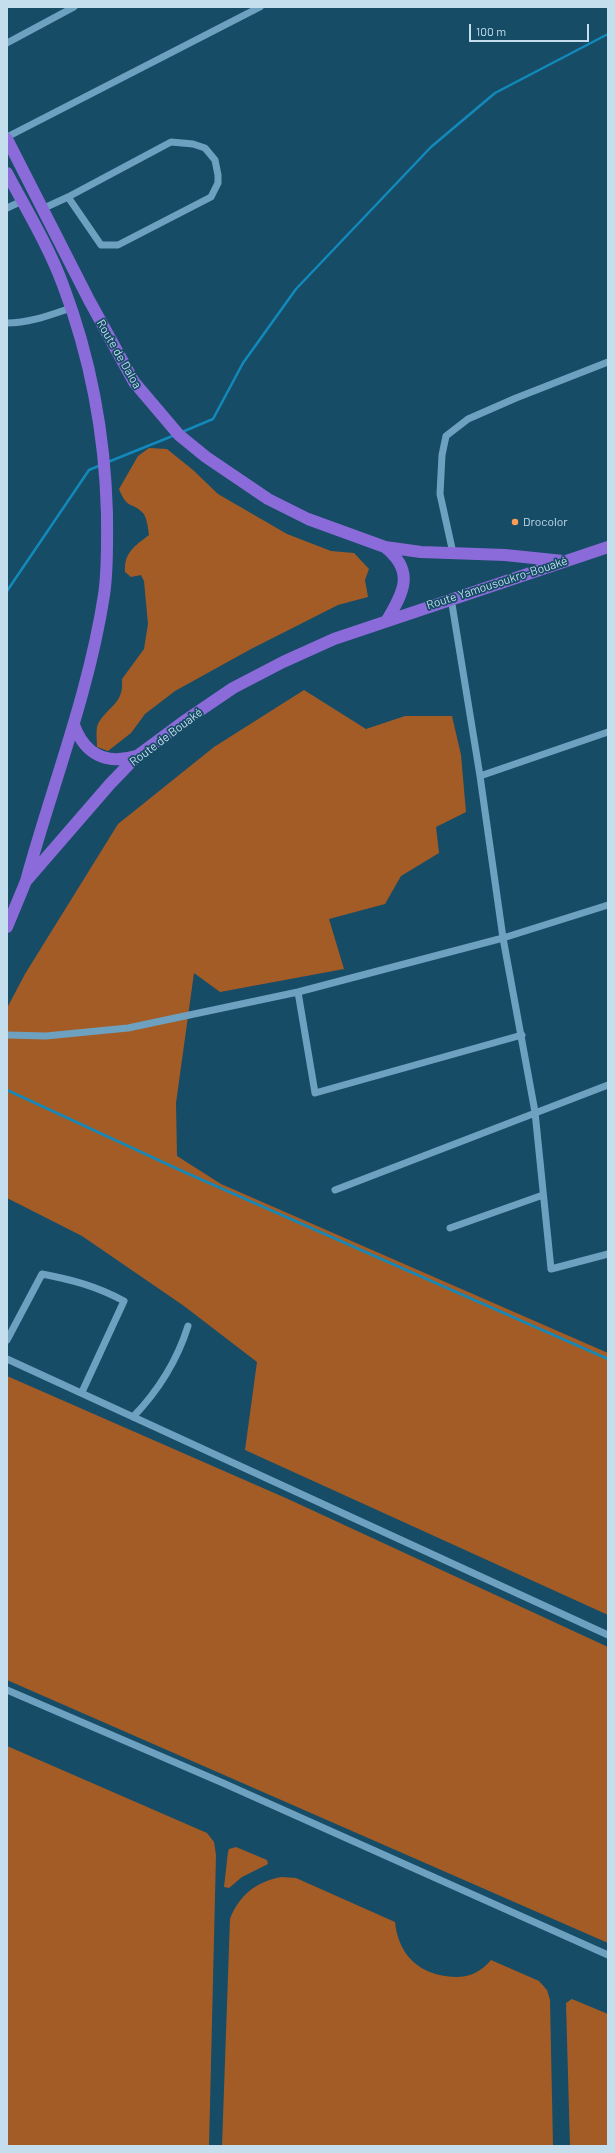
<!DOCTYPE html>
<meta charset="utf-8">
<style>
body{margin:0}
#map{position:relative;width:615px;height:2153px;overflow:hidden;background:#174c66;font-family:Barlow,sans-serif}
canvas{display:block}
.frame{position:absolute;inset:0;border:8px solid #c4deee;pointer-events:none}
.scale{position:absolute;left:469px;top:24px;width:120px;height:18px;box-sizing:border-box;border:2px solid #c4deee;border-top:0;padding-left:5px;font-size:12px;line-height:14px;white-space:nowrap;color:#c4deee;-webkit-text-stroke:3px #174c66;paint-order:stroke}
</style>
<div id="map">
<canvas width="615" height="2153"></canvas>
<div class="frame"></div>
<div class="scale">100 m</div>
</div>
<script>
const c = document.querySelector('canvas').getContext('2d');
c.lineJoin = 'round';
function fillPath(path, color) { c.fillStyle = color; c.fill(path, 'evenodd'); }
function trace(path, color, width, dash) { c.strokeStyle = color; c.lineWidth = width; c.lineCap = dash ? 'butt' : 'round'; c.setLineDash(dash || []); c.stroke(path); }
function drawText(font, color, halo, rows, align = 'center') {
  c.font = font + ' Barlow,sans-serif'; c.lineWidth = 3.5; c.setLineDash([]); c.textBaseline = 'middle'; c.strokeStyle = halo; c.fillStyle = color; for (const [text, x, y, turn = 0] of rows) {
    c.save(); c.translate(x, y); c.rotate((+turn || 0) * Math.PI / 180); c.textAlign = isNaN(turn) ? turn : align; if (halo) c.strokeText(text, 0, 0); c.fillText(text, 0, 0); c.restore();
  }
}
const green = new Path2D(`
 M149,448L167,449L193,470L218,494L287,534L331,551L354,553L369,569L365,580L368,597L338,605L251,649L175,691L145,714L131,733L108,751L97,747C97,739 95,728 99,722C110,705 124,703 122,679L144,649L148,624L144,581L141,575L131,577L125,572C124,552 135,546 149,535C148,528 147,518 143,513C133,502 127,510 119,489L138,456Z
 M304,690L366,729L405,716H452L461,755L466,812L436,827L439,853L401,876L385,904L329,919L344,969L220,992L194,973L176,1103L177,1156L221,1184L608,1353V1615L245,1450L257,1362L184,1306L82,1236L7,1198V1008L25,974L118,824L214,747Z
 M7,1376L288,1499L608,1647V1943L7,1680Z
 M7,1746L207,1833L214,1842L216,1855L209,2146H7Z
 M236,1847L267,1860L268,1864L242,1877L229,1888L224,1887L228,1852L229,1849Z
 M282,1877L296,1878L395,1922C398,1952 416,1972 445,1976C465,1979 478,1975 491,1960L539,1981L547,1990L550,2000L553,2146H222L230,1919C239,1895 257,1881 282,1877Z
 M572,1999L608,2014V2146H570L566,2003Z`);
const stream = new Path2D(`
 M182,432L213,419L243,363L296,289L431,147L495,93L608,34
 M108,462L175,435
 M7,591L89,470L101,465
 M7,1090L182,1171L608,1359`);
const minor = new Path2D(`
 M7,43L74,7
 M7,137L260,7
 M7,208L22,201
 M42,209L68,197L101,245H118L211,197L218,183V175L215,160L205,148L193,144L171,142L68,197
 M7,323C30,323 50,315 71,308
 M453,553L440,494L442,455L446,436L468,419L516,398L608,362
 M451,598L480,776
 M608,732L480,776L503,938L535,1112L551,1269L608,1254
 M298,992L315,1093L522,1035
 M7,1035L46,1036L128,1028L298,992L503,938L608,905
 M335,1190L608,1085
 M450,1228L543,1195
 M7,1340L42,1274C73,1280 96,1286 124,1301L82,1392
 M7,1359L608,1635
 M133,1417C159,1390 177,1361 188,1326
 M7,1690L223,1783L608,1955`);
const highway = new Path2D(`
 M7,139L89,300L134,382L179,435L206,457L268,499L308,519L385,547L421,552L505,555L563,561
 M7,173C26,209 49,247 63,285C91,359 105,436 107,514C107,540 108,569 104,595C89,693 52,786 26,881
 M385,547C415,571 404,592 387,620
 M74,725C85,755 107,765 136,756
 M7,927L26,881L110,784L137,756L183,722L233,688L283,662L334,639L608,547`);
const markers = [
 [515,522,4,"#fd9c56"]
];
const streetNames = [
 ["Route de Daloa",119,354,60],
 ["Route Yamousoukro-Bouaké",497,583,-18],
 ["Route de Bouaké",166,737,-37]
];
const poiNames = [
 ["Drocolor",523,522]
];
fillPath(green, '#a35c26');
trace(stream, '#1289bb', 2.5);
trace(minor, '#6ea1bf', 7);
trace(highway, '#8b6bd9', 12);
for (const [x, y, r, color] of markers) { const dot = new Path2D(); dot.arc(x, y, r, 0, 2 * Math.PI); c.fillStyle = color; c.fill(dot); trace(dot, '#174c66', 1.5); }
drawText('12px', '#c4deee', '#174c66', streetNames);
drawText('12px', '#c4deee', '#174c66', poiNames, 'left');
</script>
